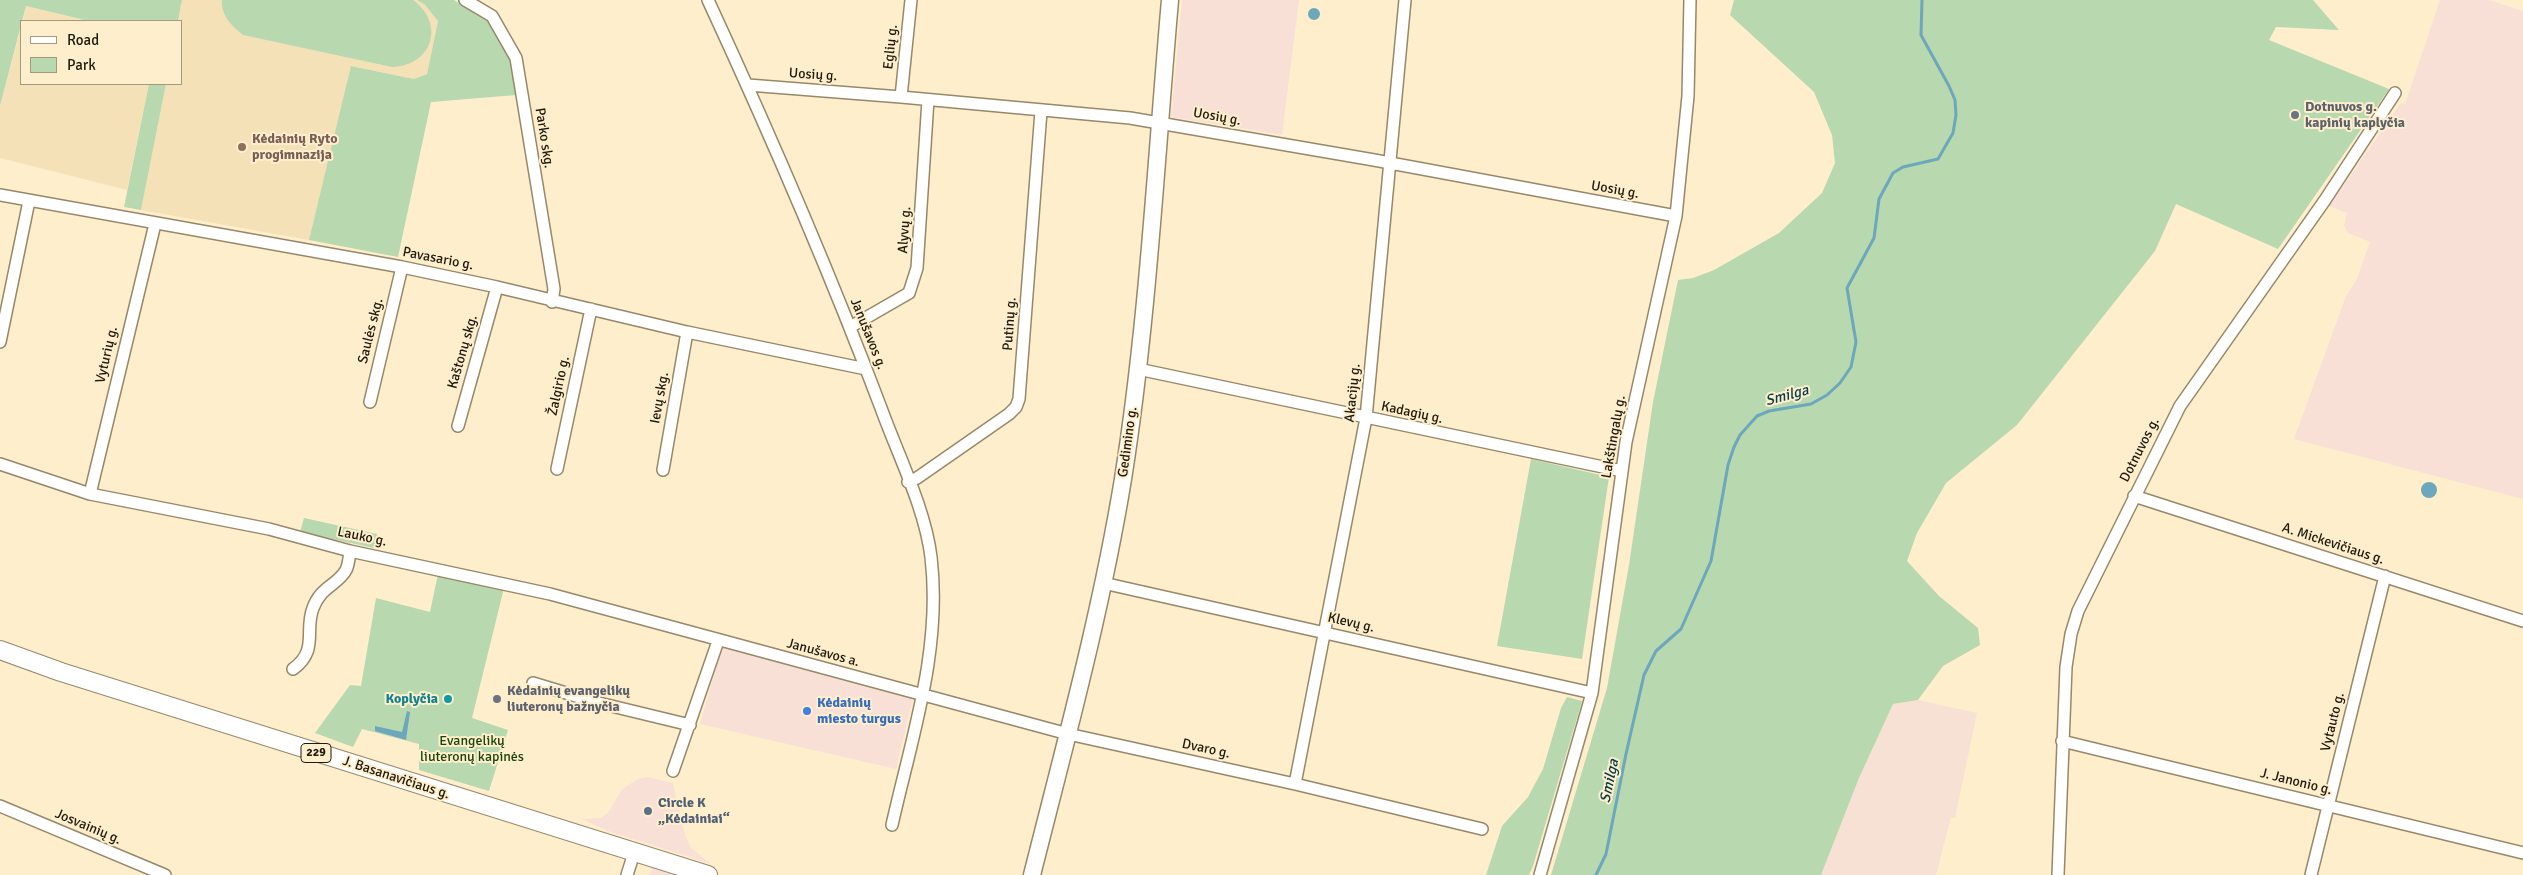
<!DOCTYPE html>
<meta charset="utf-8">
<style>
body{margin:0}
#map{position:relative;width:2523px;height:875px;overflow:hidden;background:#feeecc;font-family:Signika,sans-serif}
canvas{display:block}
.legend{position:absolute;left:20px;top:20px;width:162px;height:65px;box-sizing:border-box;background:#feeecc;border:1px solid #a4997f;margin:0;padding:6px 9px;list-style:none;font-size:15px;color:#1e190c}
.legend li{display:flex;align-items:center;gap:10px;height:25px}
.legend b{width:25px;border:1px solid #a4997f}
</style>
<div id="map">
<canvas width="2523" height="875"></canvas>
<ul class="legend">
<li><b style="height:6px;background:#fff"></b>Road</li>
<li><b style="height:14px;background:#b8d8b0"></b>Park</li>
</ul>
</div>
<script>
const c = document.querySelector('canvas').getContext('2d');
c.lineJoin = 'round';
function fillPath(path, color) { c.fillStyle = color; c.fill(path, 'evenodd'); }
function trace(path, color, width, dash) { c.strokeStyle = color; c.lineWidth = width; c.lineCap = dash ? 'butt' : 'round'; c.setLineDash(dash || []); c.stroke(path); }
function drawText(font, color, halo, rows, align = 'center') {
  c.font = font + ' Signika,sans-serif'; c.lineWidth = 4; c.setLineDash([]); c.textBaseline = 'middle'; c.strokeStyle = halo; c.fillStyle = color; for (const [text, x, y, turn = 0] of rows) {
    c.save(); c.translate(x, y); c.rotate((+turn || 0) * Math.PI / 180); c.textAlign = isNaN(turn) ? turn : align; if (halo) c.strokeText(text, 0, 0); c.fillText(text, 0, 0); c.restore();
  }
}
const commercial = new Path2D(`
 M1182,0H1299L1282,135L1171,117Z
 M2440,0H2489L2523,11V499L2294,439L2346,296L2356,281L2370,242L2348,233L2344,225L2347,213L2329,206L2401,103L2405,104Z
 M722,646L913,698L896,769L700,724Z
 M648,777L673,783L685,835L691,848L711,864L608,831L582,819L601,818L608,813L622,789L638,779Z
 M653,867L681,875H650Z`);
const industrial = new Path2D(`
 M1918,700L1977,713L1955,818L1951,817L1936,875H1821L1859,778L1893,704Z`);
const built = new Path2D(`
 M182,0H417L425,5L438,21L427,74L414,79L352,66L309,240L141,210L166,84H181V21H178Z
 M26,6L89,21H23Z
 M21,27V84H149L127,190L0,158V106Z`);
const green = new Path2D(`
 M0,0H182L178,21H89L26,6L0,106Z
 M222,0H413C446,24 432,66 392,67L243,35C232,26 221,16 222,0Z
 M417,0H454L487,21L511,57L516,95L431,102L398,257L309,240L351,66L414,79L427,74L438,21L425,5Z
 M1734,0H2313L2339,30L2276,27L2269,40L2389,89L2278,249L2176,204L2155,251L2017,425L1946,483L1917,533L1907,561L1939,596L1978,628L1980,645L1943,666L1918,700L1893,704L1859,778L1821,875H1551L1607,688L1629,565L1653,402L1678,280L1693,278L1714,270L1779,233L1822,193L1835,163L1832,135L1814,92L1730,15Z
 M149,84H166L141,210L124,207Z
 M1531,459L1609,477L1582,659L1497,646Z
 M304,518L377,534L374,548L300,532Z
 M438,574L504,588L472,718L508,730L489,791L419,770V744L362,729L353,747L315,733L350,685L361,686L376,598L430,612Z
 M1567,697L1582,701L1533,866L1529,875H1486L1502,826L1528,797L1543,769L1561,708Z`);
const water = new Path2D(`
 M1308 14a6 6 0 1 1 12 0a6 6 0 1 1-12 0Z
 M2421 490a8 8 0 1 1 16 0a8 8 0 1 1-16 0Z
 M407,711L410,712L406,740L375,731V726L402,732Z`);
const stream = new Path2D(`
 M1596,875L1606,854L1626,754L1644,675L1656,651L1681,629L1711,561L1728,465L1734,447L1740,435L1757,416L1769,411L1811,404L1827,395L1840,383L1851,367L1856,342L1847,288L1874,238L1879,199L1893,173L1903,167L1938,159L1953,133L1956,115L1955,100L1949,86L1921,35L1922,0`);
const street = new Path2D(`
 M465,0L492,16L516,58L554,289L552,302
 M708,0C770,134 829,270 881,408C898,455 925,508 931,557C942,649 912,736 892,825
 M748,85L901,97L1130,118L1374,160L1676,216
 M901,97L911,0
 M0,195L402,267L497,287L687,332L866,369
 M850,327L909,293L917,268L928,100
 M0,342L29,201
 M1138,369L1622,471
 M370,402L402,267
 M458,426L497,287
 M0,464L90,494L269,529L350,551L550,594L1068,734L1295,784L1482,829
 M557,469L591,309
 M663,470L687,332
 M908,482L917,478L1009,414L1016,407L1019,399L1041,111
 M90,494L155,224
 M2134,496L2523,621
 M1103,583L1592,693
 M293,669C319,650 304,631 313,608C321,586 338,585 346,570C349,564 349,557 350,551
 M533,683L599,703L690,725
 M2062,741L2523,853
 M673,771L718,641
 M1295,784L1366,418L1405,0
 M0,806L165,875
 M627,875L634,853
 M1540,875L1592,693L1626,442L1676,216L1688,96L1690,0
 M2058,875L2066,667L2071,634L2078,611L2180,406L2325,200L2395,93
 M2311,875L2385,576`);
const secondary = new Path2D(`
 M1032,875C1065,744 1101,613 1123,479C1148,321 1156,160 1170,0`);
const primary = new Path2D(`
 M0,650L61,672L708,875`);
const markers = [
 [2295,115,5,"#6b7280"],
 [242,147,5,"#8d6e63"],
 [448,699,5,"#0f9aa8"],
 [497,699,5,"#6b7280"],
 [807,711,5,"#3f7fe0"],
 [648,811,5,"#5c6f8a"]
];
const shields = [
 [316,753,30]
];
const shieldNames = [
 ["229",316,753]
];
const streetNames = [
 ["Eglių g.",891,47,-84],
 ["Uosių g.",813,75,4],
 ["Uosių g.",1217,117,10],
 ["Parko skg.",544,138,81],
 ["Uosių g.",1615,190,10],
 ["Alyvų g.",905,230,-86],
 ["Pavasario g.",438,259,11],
 ["Putinų g.",1010,324,-86],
 ["Saulės skg.",371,331,-76],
 ["Janušavos g.",868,334,68],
 ["Kaštonų skg.",463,352,-74],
 ["Vyturių g.",107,355,-77],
 ["Žalgirio g.",559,386,-78],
 ["Akacijų g.",1353,393,-84],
 ["Ievų skg.",660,398,-80],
 ["Kadagių g.",1412,413,12],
 ["Lakštingalų g.",1614,437,-80],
 ["Gedimino g.",1128,442,-82],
 ["Dotnuvos g.",2140,450,-63],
 ["Lauko g.",362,537,12],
 ["A. Mickevičiaus g.",2333,544,18],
 ["Klevų g.",1351,623,13],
 ["Janušavos a.",823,653,15],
 ["Vytauto g.",2333,722,-76],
 ["Dvaro g.",1206,749,12],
 ["J. Basanavičiaus g.",396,778,18],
 ["J. Janonio g.",2296,782,14],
 ["Josvainių g.",88,827,23]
];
const worshipNames = [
 ["Dotnuvos g.",2305,107],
 ["kapinių kaplyčia",2305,123],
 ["Kėdainių evangelikų",507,691],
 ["liuteronų bažnyčia",507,707]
];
const educationNames = [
 ["Kėdainių Ryto",252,139],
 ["progimnazija",252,155]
];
const cultureNames = [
 ["Koplyčia",438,699]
];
const shopNames = [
 ["Kėdainių",817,703],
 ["miesto turgus",817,719]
];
const parkNames = [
 ["Evangelikų",472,741],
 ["liuteronų kapinės",472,757]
];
const serviceNames = [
 ["Circle K",658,803],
 ["„Kėdainiai“",658,819]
];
const waterNames = [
 ["Smilga",1787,396,-15],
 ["Smilga",1610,781,-78]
];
fillPath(commercial, '#f8e0d6');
fillPath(industrial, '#f7e1d4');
fillPath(built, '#f4e1b8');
fillPath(green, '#b8d8b0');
fillPath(water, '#6da7bc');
trace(stream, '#6da7bc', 3);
trace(street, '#968869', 14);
trace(secondary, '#968869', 19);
trace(primary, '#968869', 20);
trace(street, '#fff', 11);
trace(secondary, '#fff', 16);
trace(primary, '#fff', 18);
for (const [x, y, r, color] of markers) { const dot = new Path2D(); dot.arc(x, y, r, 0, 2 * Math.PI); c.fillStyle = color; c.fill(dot); trace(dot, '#feeecc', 2); }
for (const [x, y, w] of shields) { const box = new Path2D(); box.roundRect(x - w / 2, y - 9.5, w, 19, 4); c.fillStyle = '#feeecc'; c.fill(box); trace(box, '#1e190c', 1); }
drawText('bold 12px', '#1e190c', null, shieldNames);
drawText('14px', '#1e190c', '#feeecc', streetNames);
drawText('bold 14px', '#5b616d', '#feeecc', worshipNames, 'left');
drawText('bold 14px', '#785e54', '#feeecc', educationNames, 'left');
drawText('bold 14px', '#0d838f', '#feeecc', cultureNames, 'right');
drawText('bold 14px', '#366cbe', '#feeecc', shopNames, 'left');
drawText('14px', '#184409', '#feeecc', parkNames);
drawText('bold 14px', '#4e5e75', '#feeecc', serviceNames, 'left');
drawText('italic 15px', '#053b4b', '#feeecc', waterNames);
</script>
